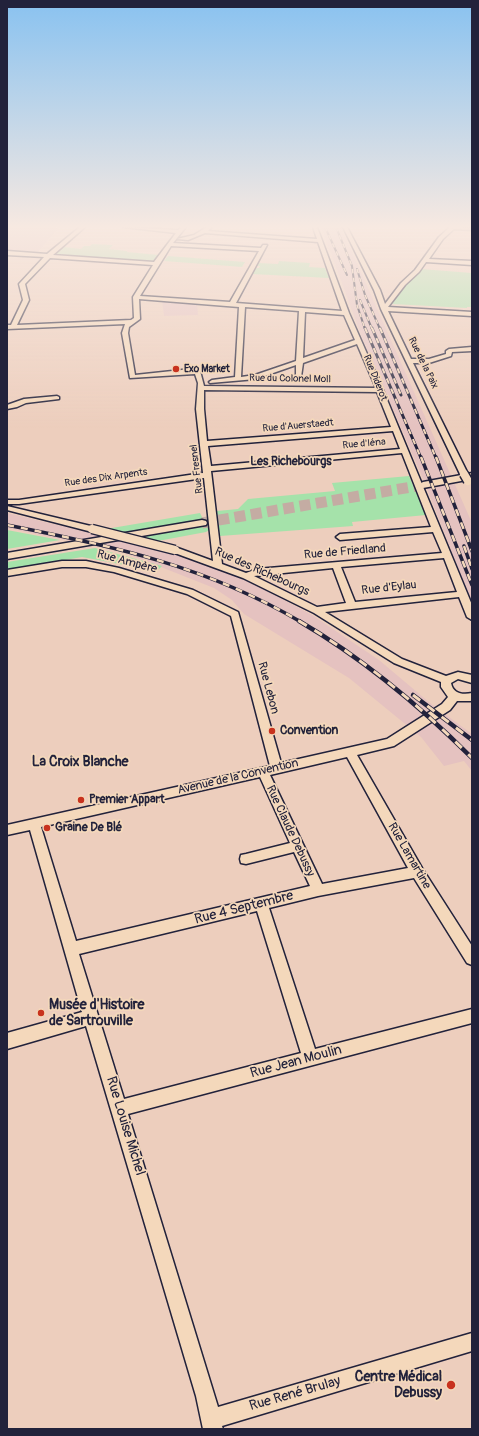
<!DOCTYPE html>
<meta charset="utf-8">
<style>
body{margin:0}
#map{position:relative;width:479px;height:1436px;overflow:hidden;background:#edcebd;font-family:Pangolin,sans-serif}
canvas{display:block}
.frame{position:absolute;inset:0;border:8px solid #22223b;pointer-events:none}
</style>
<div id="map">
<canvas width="479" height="1436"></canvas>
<div class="frame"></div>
</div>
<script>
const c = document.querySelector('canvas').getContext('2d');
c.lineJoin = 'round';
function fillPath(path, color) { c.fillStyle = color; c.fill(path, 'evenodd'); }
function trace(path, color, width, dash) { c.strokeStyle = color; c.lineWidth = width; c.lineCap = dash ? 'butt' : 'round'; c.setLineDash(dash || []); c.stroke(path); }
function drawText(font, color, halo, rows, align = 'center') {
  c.font = font + ' Pangolin,sans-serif'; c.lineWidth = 3.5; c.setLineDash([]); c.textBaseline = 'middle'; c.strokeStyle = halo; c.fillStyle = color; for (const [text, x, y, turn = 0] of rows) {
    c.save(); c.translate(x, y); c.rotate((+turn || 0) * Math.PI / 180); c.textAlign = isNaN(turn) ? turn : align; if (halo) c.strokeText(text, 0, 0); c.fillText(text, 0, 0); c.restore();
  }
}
const built = new Path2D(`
 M7,227H49L59,228L37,253L7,252Z
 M321,227H341L472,523V604L424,481L363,340Z
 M162,300L197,303L198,315L164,316Z
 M7,513L179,554L248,581L312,615L379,660L430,703L472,734V771L464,761L444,766L421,737L349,678L244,614L232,600L214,588L123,552L7,528Z`);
const green = new Path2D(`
 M92,244L113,245L109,249L127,251V252L159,255L154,261L151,262L56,254L64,247L81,249L84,246H90Z
 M168,256L245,262L242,267L164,261Z
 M279,261L310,263L309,267L325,268L329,278L252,274L255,268H259L260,266H257L259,263L278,264Z
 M421,269L472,273V307H467V308L392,304L406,283Z
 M409,476L426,515L352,522L353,526L220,536L217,511L238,509L248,499L335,491L332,483Z
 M200,513L203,519L123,533L106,529Z
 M207,526L209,530L206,532L158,541L142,537Z
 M7,530L60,540L7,549Z
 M95,548L162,566L157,571L82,557L7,570V562Z`);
const majorTunnel = new Path2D(`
 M202,523L423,485`);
const minor = new Path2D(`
 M80,227H85L53,255L154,262L176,233L123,227L178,230L182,227H186L173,243L261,248L263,245H267L236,303L342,311L318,242L205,233L188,240L177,239L194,235L207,227H212L208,231L317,239L313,227H317L349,313L383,390L472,605V620L467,617L459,597L325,612L402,659L446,676L458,672L472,675V683L458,679L451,683C453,694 463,695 472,693V701H457L450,710L394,746L357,755L422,868L472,946V965L467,963L414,878L318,896L269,908L315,1049L472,1009V1023L128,1114L218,1407L472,1333V1351L222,1426L223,1429H203L196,1396L86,1026L7,1049V1033L82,1012L30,830L7,835V825L270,766L231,616L187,594L114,572L86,567H62L7,576V570L62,561H86L119,568L193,590L238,612L281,763L387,739L442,704L448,697L441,687V682L394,663L314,613L243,578L172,552L171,550L175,547L213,561L204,478L19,504H7V500H19L203,473L196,409L198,383L195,374L130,378L122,333L125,324L7,329V325H11L23,300L19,284L44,257L7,255V251L47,254ZM171,246L259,251L230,302L140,296ZM50,258L153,265L133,297L134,318L131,320L17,325L29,300L25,284ZM139,299L239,307L235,377L212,380L209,382L210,383L256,379L296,365V376L301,377L303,363L357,344L376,388L204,386L200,371L191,369L135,375L128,333L129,327L140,319ZM245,307L299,311L296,361L255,375L241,377ZM305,312L344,315L355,340L303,358ZM204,390L377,392L391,427L207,441L204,409ZM393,431L400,449L211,466L208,446ZM402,453L431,527L340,534L336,537L340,540L433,532L442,553L257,569L246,573L222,564L211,471ZM444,558L457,592L355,602L341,567ZM333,568L346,603L317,607L254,576ZM347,757L408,868L322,884L270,775ZM260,777L290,843L246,854L241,855L240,859L241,863L246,864L294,852L310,886L76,941L41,827ZM257,911L301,1053L124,1099L79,954Z
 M343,227H347L380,290L385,304L401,283L415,270L439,237L450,227L472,228V230L454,229L443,239L429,259L472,261V265L426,262L419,272L405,285L388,307L472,312V316L388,311L411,359H429L446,354V351L449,349L472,347V351L452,352L451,356L429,363H413L468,474L467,476L460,474L381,309L374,290Z
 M57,396L59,397V399L26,403L17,407L7,409V405L24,399Z
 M7,506L95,527L96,529L92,532L7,510Z`);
const major = new Path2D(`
 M472,473V479L423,488L418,485L423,482Z
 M202,520L206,521L207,523L206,525L7,559V553Z`);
const railFar3 = new Path2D(`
 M325,227L347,275
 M336,227L352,266L357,305L365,329
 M357,269L365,295L380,329
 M360,300L372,329`);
const railFar2 = new Path2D(`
 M365,328L421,458
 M372,328L401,395
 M380,328L436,458`);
const railFar1 = new Path2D(`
 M421,457L472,585
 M436,457L472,551
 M7,525C113,546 206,566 301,622
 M464,546L472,569`);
const rail = new Path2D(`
 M299,621C364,659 419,705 472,758
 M413,695L472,740`);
const minorBridge = new Path2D(`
 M464,474L468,481
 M92,529L175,550`);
const markers = [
 [176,369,4,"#c8321e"],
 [272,731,4,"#c8321e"],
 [81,800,4,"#c8321e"],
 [47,828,4,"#c8321e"],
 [41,1013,4,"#c8321e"],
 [451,1385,5,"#c8321e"]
];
const farStreetnames = [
 ["Rue de la Paix",423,363,64],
 ["Rue Diderot",375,378,68],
 ["Rue du Colonel Moll",290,379,1],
 ["Rue d'Auerstaedt",298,426,-5],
 ["Rue d'Iéna",364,444,-5],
 ["Rue Fresnel",197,469,-97],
 ["Rue des Dix Arpents",106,478,-8]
];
const farPoinames = [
 ["Exo Market",184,369]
];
const farQuarternames = [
 ["Les Richebourgs",291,462]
];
const streetNames = [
 ["Rue de Friedland",345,552,-5],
 ["Rue Ampère",127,562,15],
 ["Rue des Richebourgs",262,572,24],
 ["Rue d'Eylau",389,588,-6],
 ["Rue Lebon",268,688,75],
 ["Avenue de la Convention",238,777,-13],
 ["Rue Claude Debussy",290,831,65],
 ["Rue Lamartine",409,856,60]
];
const poiNames = [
 ["Convention",280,731],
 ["Premier Appart",89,800],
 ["Graine De Blé",55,828]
];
const quarterNames = [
 ["La Croix Blanche",80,762]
];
const nearStreetnames = [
 ["Rue 4 Septembre",244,908,-14],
 ["Rue Jean Moulin",296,1062,-15],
 ["Rue Louise Michel",125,1126,73],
 ["Rue René Brulay",295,1394,-16]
];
const nearPoinames = [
 ["Musée d'Histoire",49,1005],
 ["de Sartrouville",49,1021],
 ["Centre Médical",442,1377,"right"],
 ["Debussy",442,1393,"right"]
];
fillPath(built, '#e5c2c0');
fillPath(green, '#a5e2aa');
trace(majorTunnel, '#c4aca3', 11, [11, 5.5]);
trace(minor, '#22223b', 3);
trace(major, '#22223b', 3);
fillPath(minor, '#f4d8bb');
fillPath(major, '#f4d8bb');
trace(railFar3, '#22223b', 2);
trace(railFar2, '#22223b', 3);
trace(railFar1, '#22223b', 3.5);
trace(rail, '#22223b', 4.5);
trace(railFar3, '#f4d8bb', 1.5, [4.5]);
trace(railFar2, '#f4d8bb', 2, [5.5]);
trace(railFar1, '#f4d8bb', 2.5, [7]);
trace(rail, '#f4d8bb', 3, [9]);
trace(minorBridge, '#22223b', 11, []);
trace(minorBridge, '#f4d8bb', 8);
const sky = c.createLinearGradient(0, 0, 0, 428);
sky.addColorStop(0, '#89c2f0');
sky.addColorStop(0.53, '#f7e9e1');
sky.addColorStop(1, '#f7e9e100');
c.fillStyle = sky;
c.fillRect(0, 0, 479, 428);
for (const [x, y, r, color] of markers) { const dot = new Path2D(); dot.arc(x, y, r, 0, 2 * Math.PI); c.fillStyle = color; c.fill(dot); trace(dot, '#f4d8bb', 1.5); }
drawText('10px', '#22223b', '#f4d8bb', farStreetnames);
drawText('bold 10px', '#22223b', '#f4d8bb', farPoinames, 'left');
drawText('bold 12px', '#22223b', '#f4d8bb', farQuarternames);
drawText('12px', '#22223b', '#f4d8bb', streetNames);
drawText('bold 12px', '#22223b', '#f4d8bb', poiNames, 'left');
drawText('bold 14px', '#22223b', '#f4d8bb', quarterNames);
drawText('14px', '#22223b', '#f4d8bb', nearStreetnames);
drawText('bold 14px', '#22223b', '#f4d8bb', nearPoinames, 'left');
</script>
